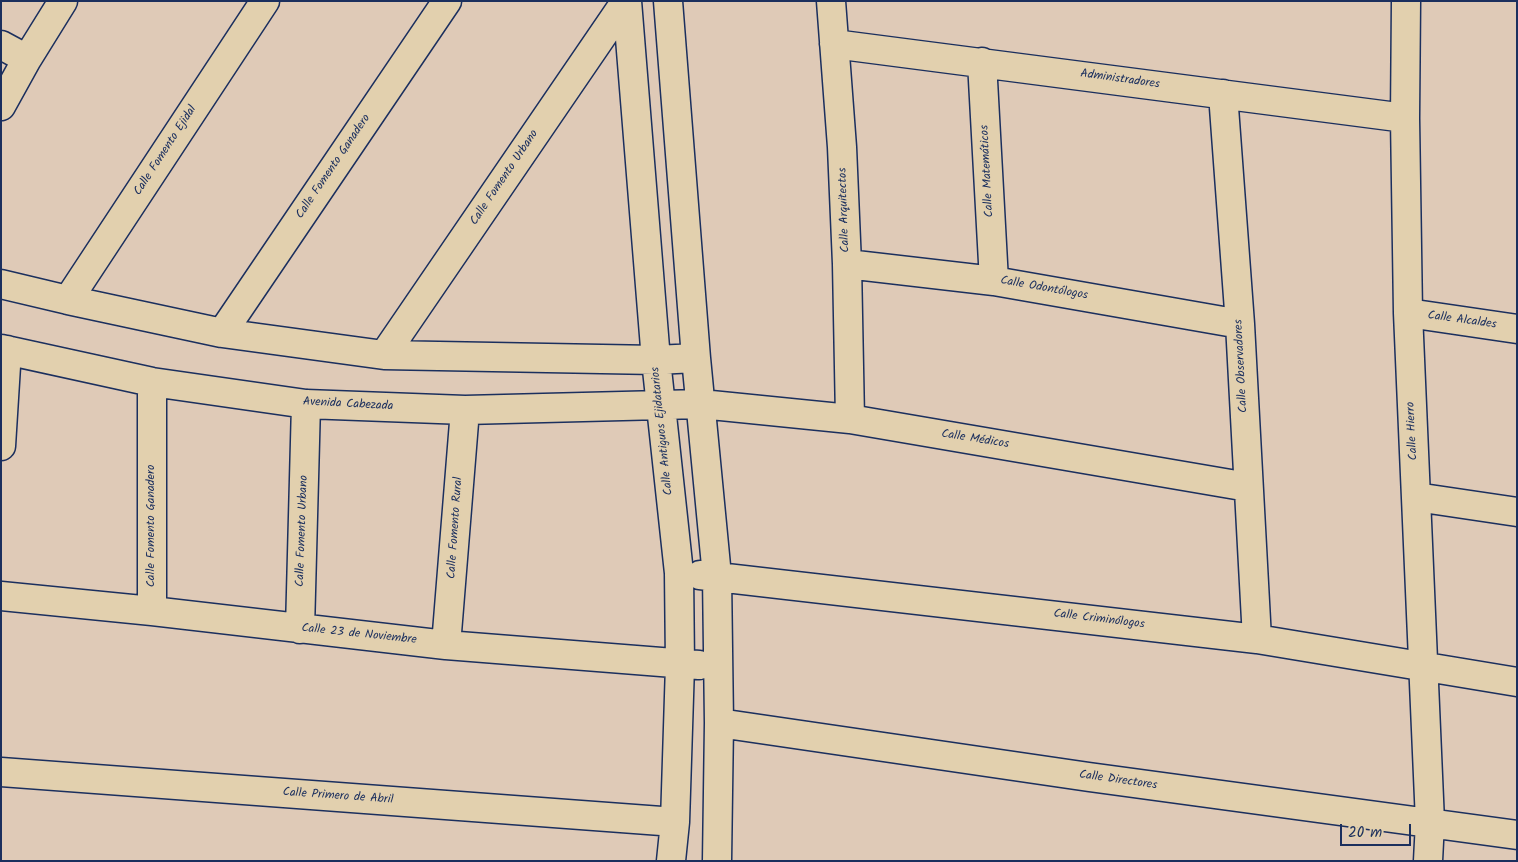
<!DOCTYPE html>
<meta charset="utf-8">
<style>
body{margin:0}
#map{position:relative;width:1518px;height:862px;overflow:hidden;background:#dfcab7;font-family:Kalam,sans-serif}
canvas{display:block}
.frame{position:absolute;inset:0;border:2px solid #1b2f5e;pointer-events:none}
.scale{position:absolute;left:1340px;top:824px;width:71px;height:22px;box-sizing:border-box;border:2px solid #1b2f5e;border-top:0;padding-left:6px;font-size:15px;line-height:18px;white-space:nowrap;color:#1b2f5e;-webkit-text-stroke:4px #e2d0ae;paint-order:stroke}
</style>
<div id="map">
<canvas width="1518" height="862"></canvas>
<div class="frame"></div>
<div class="scale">20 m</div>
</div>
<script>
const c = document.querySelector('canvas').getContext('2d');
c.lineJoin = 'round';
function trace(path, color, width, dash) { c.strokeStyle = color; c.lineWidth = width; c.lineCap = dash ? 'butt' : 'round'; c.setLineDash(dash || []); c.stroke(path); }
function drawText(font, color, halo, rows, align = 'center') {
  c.font = font + ' Kalam,sans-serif'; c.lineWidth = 4; c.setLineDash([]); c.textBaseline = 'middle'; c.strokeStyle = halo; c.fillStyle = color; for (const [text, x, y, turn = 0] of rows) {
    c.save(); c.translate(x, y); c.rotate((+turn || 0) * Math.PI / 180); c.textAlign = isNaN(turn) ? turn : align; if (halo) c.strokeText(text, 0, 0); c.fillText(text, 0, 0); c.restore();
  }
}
const minor = new Path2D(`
 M627,1L656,360L679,573L680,665L675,822L671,861
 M668,1L696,358L717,576L719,723L717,861
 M831,1L842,147L847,264L850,419
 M1406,1L1405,118L1408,313L1430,822L1428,861
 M834,44L1405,118
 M1,45L27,59
 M982,62L994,281
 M1223,94L1240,324L1257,639
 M1,106L27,59L63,1
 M847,264L994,281L1240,324
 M1,284L68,300L222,333L384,355L656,360L696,358
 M68,300L265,1
 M1408,313L1517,329
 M222,333L447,1
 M1,349L152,382L306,404L465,410L701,404L850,419L1248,487
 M384,355L626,1
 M1,446L7,350
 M1416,497L1517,512
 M700,575L1257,639L1517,682
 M1,596L152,611L446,645L699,665
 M152,611V382
 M300,629L306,404
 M446,645L465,410
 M719,723L1089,777L1517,835
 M1,772L675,822`);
const streetNames = [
 ["Administradores",1120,80,8],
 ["Calle Fomento Ejidal",166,151,-57],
 ["Calle Fomento Ganadero",334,167,-56],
 ["Calle Matemáticos",988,171,-93],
 ["Calle Fomento Urbano",505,178,-56],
 ["Calle Arquitectos",845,210,-92],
 ["Calle Odontólogos",1044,289,10],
 ["Calle Alcaldes",1462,321,8],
 ["Calle Observadores",1242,366,-93],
 ["Avenida Cabezada",348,405,3],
 ["Calle Antiguos Ejidatarios",663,431,-96],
 ["Calle Hierro",1413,431,-93],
 ["Calle Médicos",975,440,9],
 ["Calle Fomento Ganadero",152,526,-90],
 ["Calle Fomento Rural",456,528,-86],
 ["Calle Fomento Urbano",303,531,-88],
 ["Calle Criminólogos",1099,620,7],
 ["Calle 23 de Noviembre",359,635,6],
 ["Calle Directores",1118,781,8],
 ["Calle Primero de Abril",338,797,4]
];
trace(minor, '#1b2f5e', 31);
trace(minor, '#e2d0ae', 28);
drawText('12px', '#1b2f5e', '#e2d0ae', streetNames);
</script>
